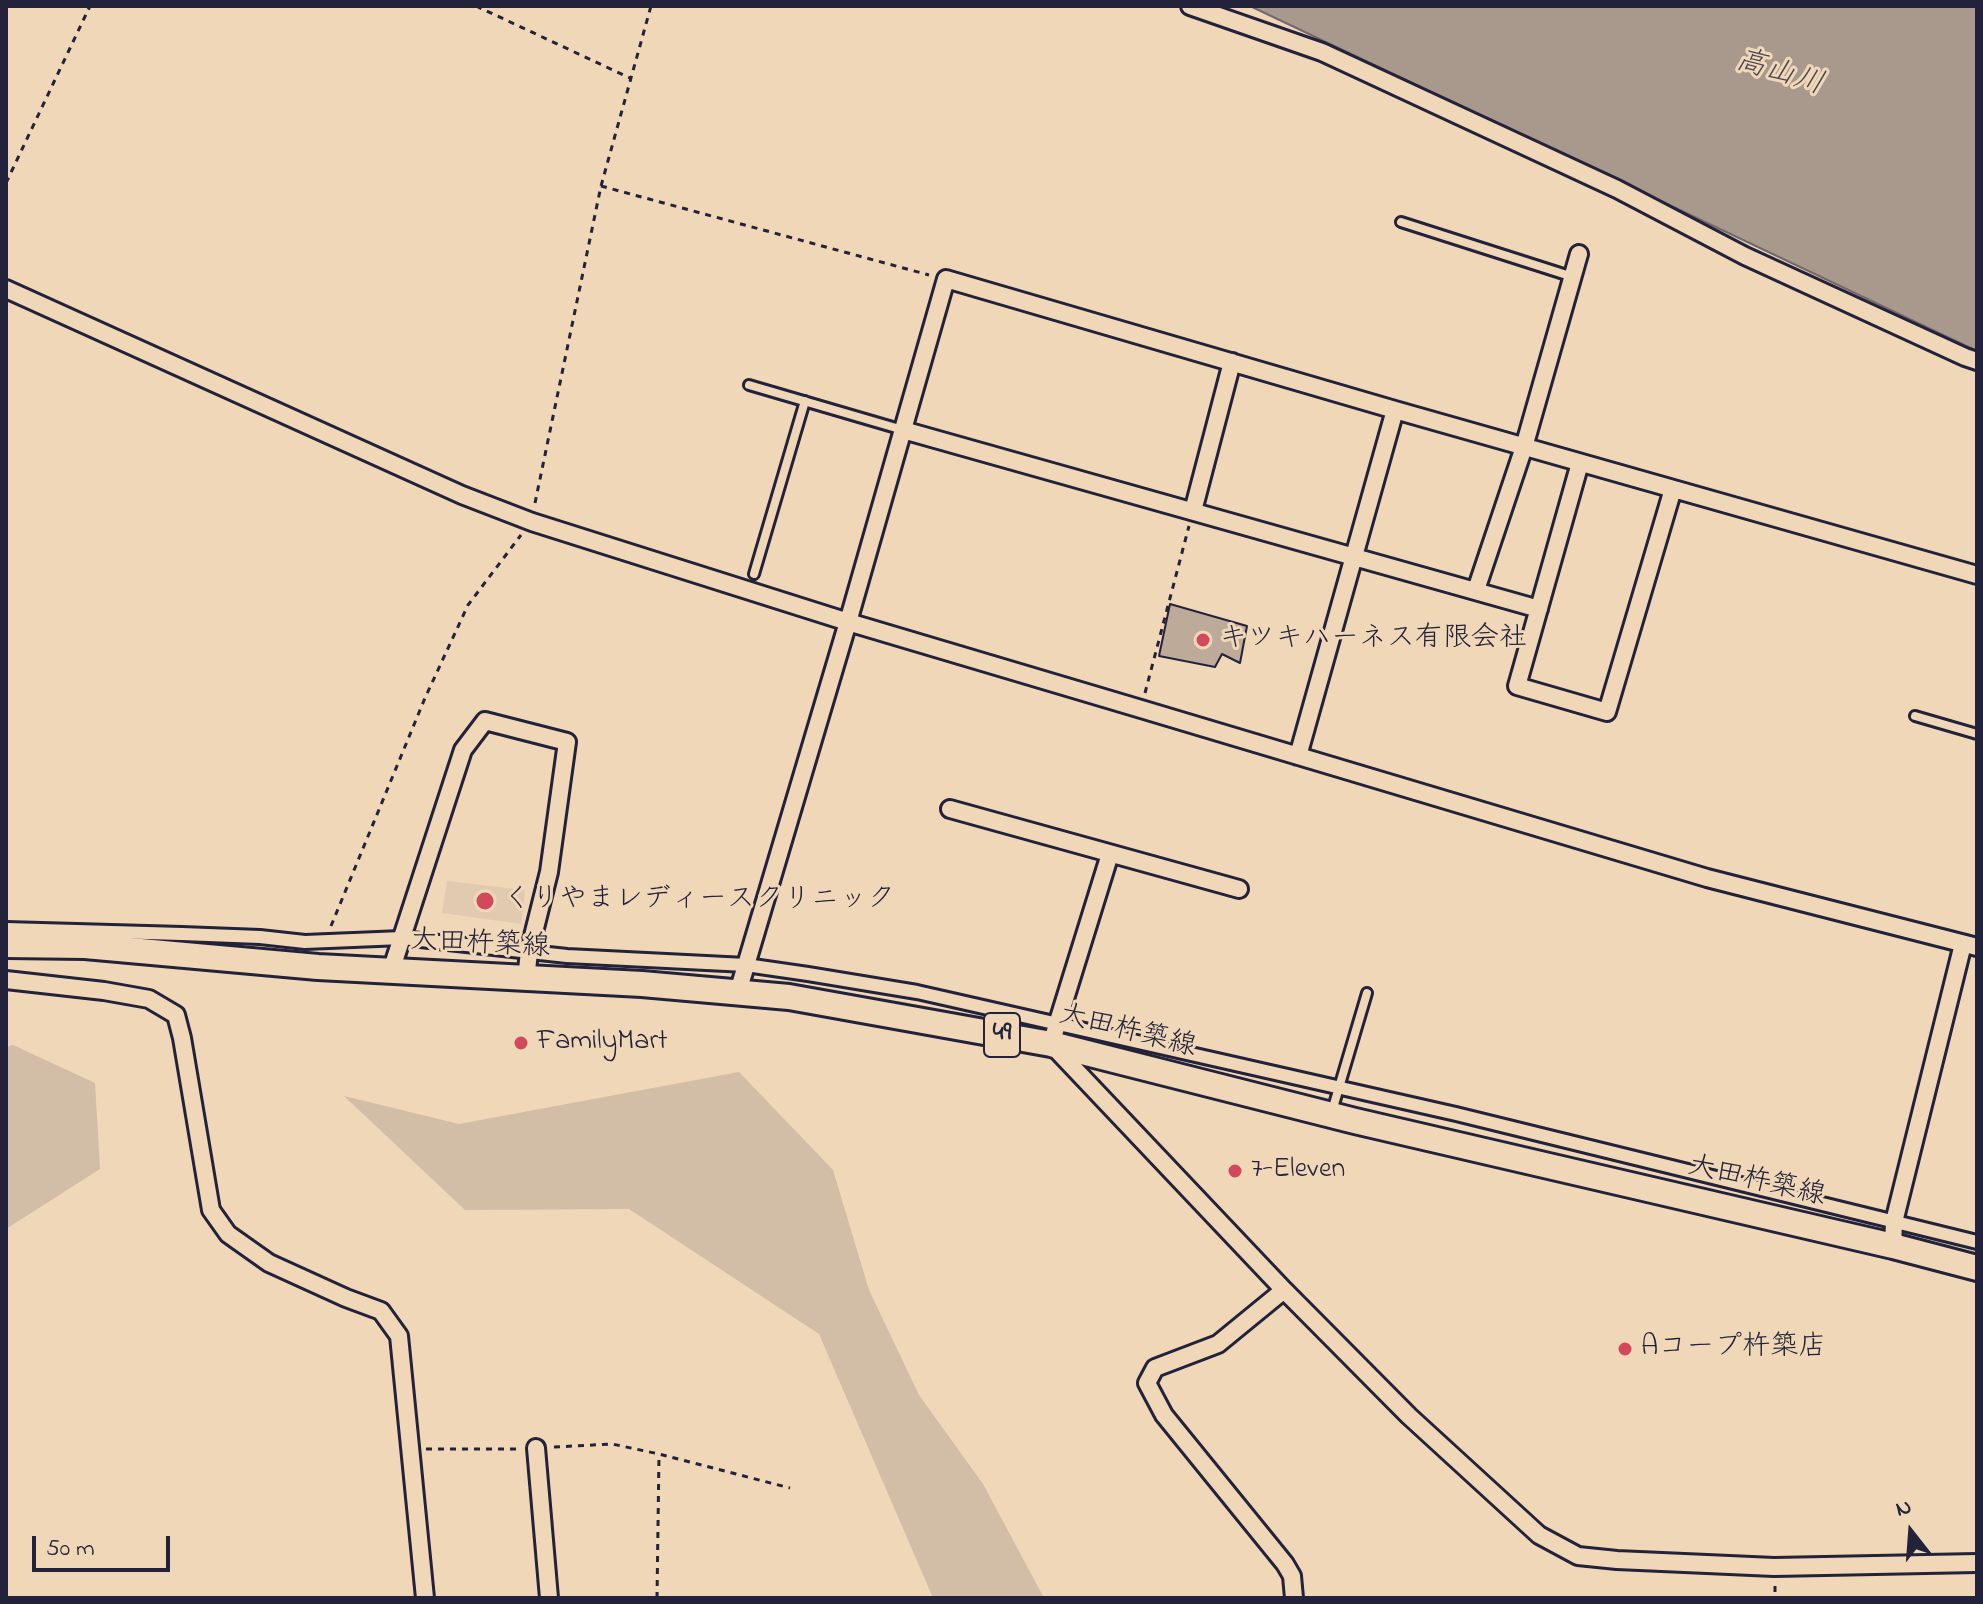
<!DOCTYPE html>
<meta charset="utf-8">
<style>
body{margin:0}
#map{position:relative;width:1983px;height:1604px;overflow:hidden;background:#f0d7b8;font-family:"Indie Flower",sans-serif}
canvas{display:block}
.frame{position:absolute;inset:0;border:8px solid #22223b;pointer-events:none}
.north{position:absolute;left:1871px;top:1492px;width:80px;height:80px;-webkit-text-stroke:6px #f0d7b8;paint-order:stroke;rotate:343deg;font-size:22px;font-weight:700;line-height:32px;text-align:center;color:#22223b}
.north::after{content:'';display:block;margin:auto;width:28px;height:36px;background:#22223b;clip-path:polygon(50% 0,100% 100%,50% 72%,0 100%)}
.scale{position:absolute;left:32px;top:1536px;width:138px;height:36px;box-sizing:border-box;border:4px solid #22223b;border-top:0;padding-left:10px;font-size:24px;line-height:28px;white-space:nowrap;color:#22223b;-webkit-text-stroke:6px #f0d7b8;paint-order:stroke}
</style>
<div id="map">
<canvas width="1983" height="1604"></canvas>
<div class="frame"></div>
<div class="north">N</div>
<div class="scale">50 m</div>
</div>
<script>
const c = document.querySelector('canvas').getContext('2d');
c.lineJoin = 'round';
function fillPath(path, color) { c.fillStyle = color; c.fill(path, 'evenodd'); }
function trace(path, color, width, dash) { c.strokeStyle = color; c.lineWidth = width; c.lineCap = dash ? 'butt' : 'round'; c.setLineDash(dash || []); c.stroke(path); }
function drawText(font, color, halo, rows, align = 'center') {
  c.font = font + ' "Indie Flower","Klee One",sans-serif'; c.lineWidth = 6; c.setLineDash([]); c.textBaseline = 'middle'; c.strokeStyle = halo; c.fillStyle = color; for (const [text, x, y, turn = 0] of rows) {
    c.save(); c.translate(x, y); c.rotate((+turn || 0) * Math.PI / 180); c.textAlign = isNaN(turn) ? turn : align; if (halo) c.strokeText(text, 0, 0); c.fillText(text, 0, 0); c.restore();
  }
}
const built = new Path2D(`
 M447,881L525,890L521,924L442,913Z`);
const green = new Path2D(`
 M13,1045L95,1083L100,1169L6,1229V1047Z
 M739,1072L833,1170L869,1290L919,1395L983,1484L1044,1598H933L819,1334L629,1209L465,1210L344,1096L459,1124Z`);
const water = new Path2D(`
 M1250,6H1977V351Z`);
const building = new Path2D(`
 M1170,604L1247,626L1240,663L1222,654L1215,667L1159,656Z`);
const path = new Path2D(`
 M476,6L630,78
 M6,183L90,6
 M601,186L929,275
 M535,503L601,186L651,6
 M1145,693L1189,526
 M331,926L425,698L468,605L521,535
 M554,1447L612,1444L659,1454L790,1488
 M426,1449H518
 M1775,1586V1598
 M657,1598L659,1454`);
const service = new Path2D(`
 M1401,222L1573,277
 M749,385L903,430
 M754,574L805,401
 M1915,716L1977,734
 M1332,1111L1367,993`);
const pedestrian = new Path2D(`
 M6,929L182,934L260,937L305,942L402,938L567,956L746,965L808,974L917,992L1456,1114L1977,1242`);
const minor = new Path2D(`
 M1190,6L1322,52L1617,189L1745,256L1965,357L1977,361
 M6,289L462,495L532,522L848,622L1141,709L1707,878L1977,947
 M903,430L1539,609
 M1580,463L1517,686L1607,712L1673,489
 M1193,511L1232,362
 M1476,590L1524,447L1579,254
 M1298,756L1395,410
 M950,809L1239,889
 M1110,854L1051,1044L1284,1290
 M391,971L463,750L485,721L567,742L549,872L529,952L526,979
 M6,980L104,991L149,999L176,1015L182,1038L211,1210L228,1234L269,1263L346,1298L381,1311L399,1336L425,1598
 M738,992L848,622L946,279L1395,410L1977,575
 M1893,1246L1894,1222L1963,944
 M536,1448L549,1598
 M1294,1598L1292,1576L1285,1564L1164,1415L1147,1383L1155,1368L1218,1344L1284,1290L1409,1416L1539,1535L1578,1556L1617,1560L1774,1567L1977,1563`);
const primary = new Path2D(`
 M6,945L85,946L318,967L642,984L789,997L1051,1044L1355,1121L1893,1246L1977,1268`);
const markers = [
 [1203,640,8,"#d1495b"],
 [485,901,10,"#d1495b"],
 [521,1043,8,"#d1495b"],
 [1235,1171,8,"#d1495b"],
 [1625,1349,8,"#d1495b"]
];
const shields = [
 [1002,1035,36]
];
const shieldNames = [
 ["49",1002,1035]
];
const poiNames = [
 ["キツキハーネス有限会社",1219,640],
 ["くりやまレディースクリニック",503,901],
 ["FamilyMart",537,1043],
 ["7-Eleven",1251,1171],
 ["Aコープ杵築店",1641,1349]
];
const streetNames = [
 ["大田杵築線",480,946,3],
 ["大田杵築線",1127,1033,14],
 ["大田杵築線",1756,1183,13]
];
const waterNames = [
 ["高山川",1779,75,17]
];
fillPath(built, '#e1caaf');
fillPath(green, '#d2bda6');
fillPath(water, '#a9998d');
trace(water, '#73696c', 2);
fillPath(building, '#bdaa99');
trace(building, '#22223b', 2);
trace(service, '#22223b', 14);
trace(pedestrian, '#22223b', 18);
trace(minor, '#22223b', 22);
trace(primary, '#22223b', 30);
trace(path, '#22223b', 3, [6, 6]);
trace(service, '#f0d7b8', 8);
trace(pedestrian, '#f0d7b8', 12);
trace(minor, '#f0d7b8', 16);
trace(primary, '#f0d7b8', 24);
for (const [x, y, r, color] of markers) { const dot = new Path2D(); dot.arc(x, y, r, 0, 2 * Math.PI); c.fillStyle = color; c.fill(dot); trace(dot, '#f0d7b8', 3); }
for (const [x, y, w] of shields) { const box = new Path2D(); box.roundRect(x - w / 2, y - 22, w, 44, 6); c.fillStyle = '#f0d7b8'; c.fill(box); trace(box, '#22223b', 2); }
drawText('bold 26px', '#22223b', null, shieldNames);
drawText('28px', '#22223b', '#f0d7b8', poiNames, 'left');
drawText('28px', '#22223b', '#f0d7b8', streetNames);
drawText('italic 30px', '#4a4654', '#f0d7b8', waterNames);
</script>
